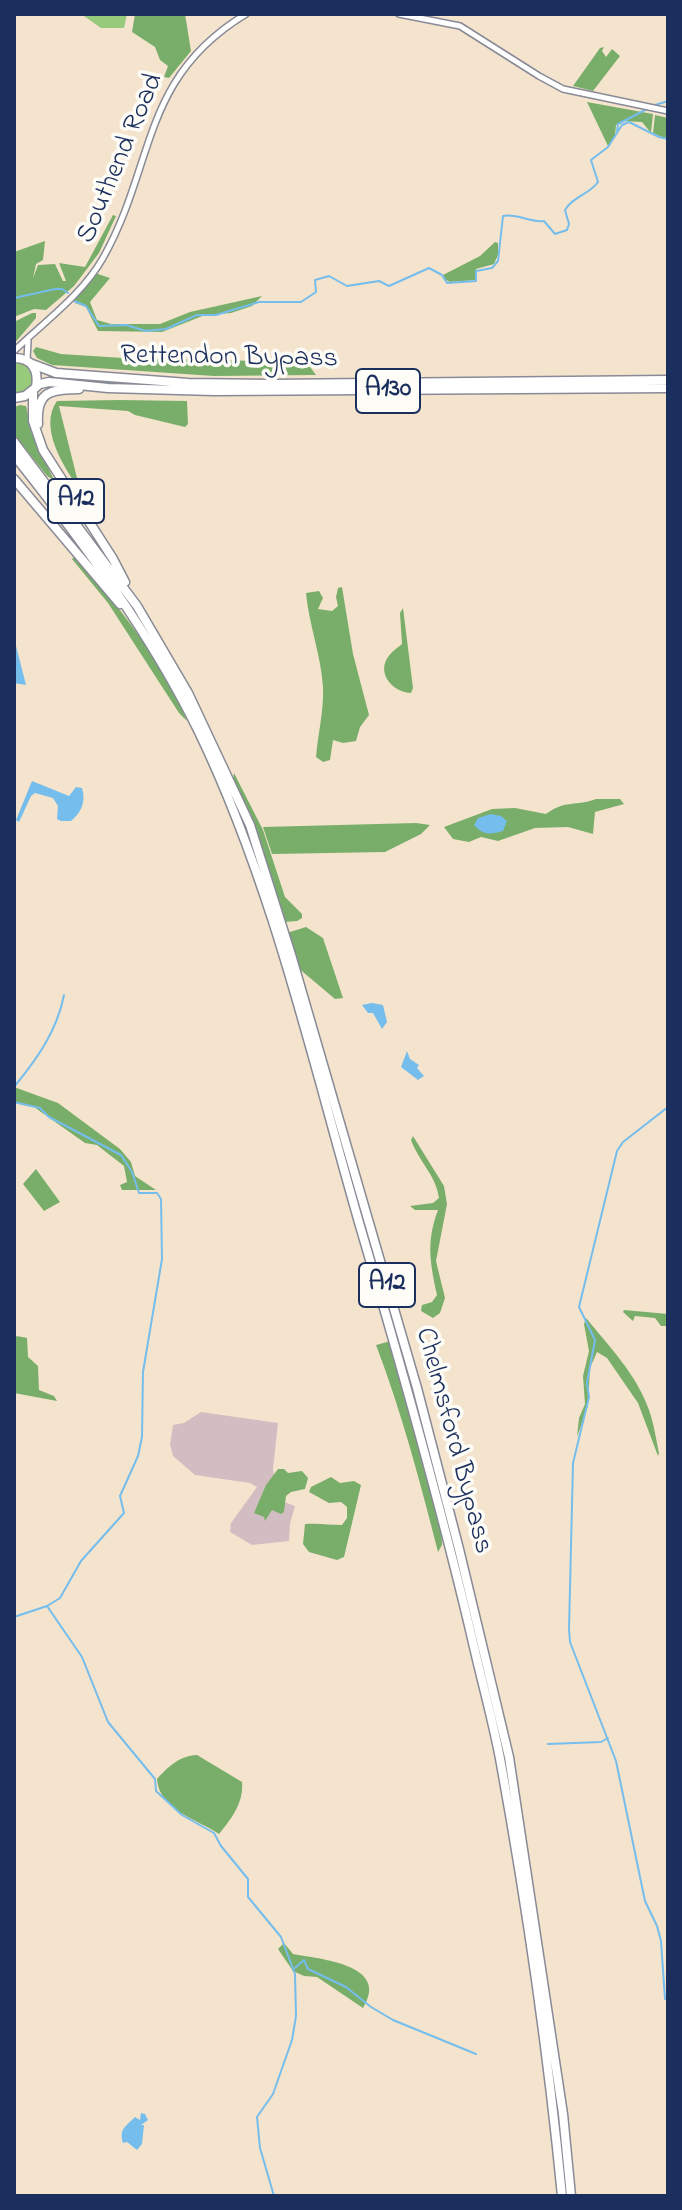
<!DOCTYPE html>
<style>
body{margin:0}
#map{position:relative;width:682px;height:2210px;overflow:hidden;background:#f5e4cd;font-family:"Indie Flower",sans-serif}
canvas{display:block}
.frame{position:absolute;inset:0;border:16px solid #1b2f5e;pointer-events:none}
</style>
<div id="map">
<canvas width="682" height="2210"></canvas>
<div class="frame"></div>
</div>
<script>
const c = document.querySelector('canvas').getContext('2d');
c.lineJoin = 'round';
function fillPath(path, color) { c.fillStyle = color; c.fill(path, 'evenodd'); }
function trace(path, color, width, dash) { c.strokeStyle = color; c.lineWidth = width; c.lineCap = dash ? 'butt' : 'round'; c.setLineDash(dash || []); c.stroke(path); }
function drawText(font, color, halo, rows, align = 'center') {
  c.font = font + ' "Indie Flower",sans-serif'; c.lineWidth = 7; c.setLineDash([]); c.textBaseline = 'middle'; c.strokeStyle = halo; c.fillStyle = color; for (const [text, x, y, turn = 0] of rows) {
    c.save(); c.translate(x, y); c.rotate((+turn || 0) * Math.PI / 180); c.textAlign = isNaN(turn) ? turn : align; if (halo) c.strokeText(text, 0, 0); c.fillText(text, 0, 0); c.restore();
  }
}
const industrial = new Path2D(`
 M201,1412L278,1423L273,1469L279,1500L295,1506L290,1524L289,1541L252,1545L230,1532L231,1523L257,1487L250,1483L195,1475L173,1456L170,1444L173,1425L184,1423Z`);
const green = new Path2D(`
 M81,14H127L124,28H101Z
 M14,361C27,362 35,370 33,383L24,393L14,394Z`);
const forest = new Path2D(`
 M135,14H185L191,51L169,78L164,77L168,66L160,60L155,47L132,32Z
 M604,47L602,51L606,57L612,49L620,56L593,91L573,86L600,48Z
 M587,102L653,114L651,133L642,122L622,121L616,125L615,136L608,146Z
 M655,115L668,118L666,139L653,133Z
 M113,215L116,216L99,253L74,286L46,310L34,309L14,317V252L45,241L43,260L36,264L33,278L38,265L55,264L63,281H66L59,263L85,267Z
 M495,242L498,243V255L494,264L476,269V280L450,282L444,279L443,275L480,256Z
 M95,273L110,278L90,302L97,320L111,324H160L190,312L262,296L252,306L231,313L205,315L162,332L98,331L86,307L75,303L73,298Z
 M32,313H36V318L14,344V322Z
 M36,347L61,354L123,358L303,362L308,364L316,375L214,376L52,365L37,358L33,351Z
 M120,400L187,401L188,424L185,427L135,415L128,411L59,406L80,490C64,468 38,427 57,401Z
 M20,405L26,406L32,434L54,480L47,476L14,434V407Z
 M76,555C117,606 163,660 187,721L179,713L108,603L72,559Z
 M342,587L353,654L369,715L360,727L356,741L343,743L333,740L330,760L323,762L316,757C318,734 324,710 323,687C321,655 309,625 306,593L319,591L323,598L318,609L332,611L338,606L336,597L338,588Z
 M403,608L413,688L411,693C397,693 380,679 385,663C388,654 396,649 402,644L400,613Z
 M234,773L263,830L285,897L302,914V918L297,921L284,922L233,779Z
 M596,799H620L624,804L595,812L593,834L568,827L535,828L498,841L481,837L469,842L453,839L444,827L492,809L515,808L546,814C566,799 576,807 596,799Z
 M416,823L430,825L421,834L385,852L272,854L263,827Z
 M306,927L323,938L343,998L335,999L297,967L287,933Z
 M14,1087L58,1103L120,1149L131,1162L135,1176L156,1190H122L120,1185L127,1182L124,1166L97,1145L85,1143L34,1107L14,1103Z
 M413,1136L444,1186L447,1204L436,1261L445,1298L440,1313L433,1318L421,1311L422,1305L432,1302L437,1295C430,1262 426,1242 438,1210H415L410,1206L433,1203L439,1198C436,1175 419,1162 411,1140Z
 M36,1169L60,1202L44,1211L23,1184Z
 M624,1310L668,1314V1326H661L655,1318L635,1316L633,1321L623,1312Z
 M586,1318C609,1346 637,1375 649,1410C654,1424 656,1439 659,1453L658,1456L638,1403L607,1358L597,1352L590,1368L588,1406L577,1437L579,1418L585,1404L583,1376L589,1351L584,1324Z
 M17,1336L27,1338L28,1357L38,1366L39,1390L54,1396L57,1401L14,1393V1338Z
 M391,1341L441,1521L442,1545L438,1552C420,1482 402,1413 376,1345Z
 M278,1469H284L288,1473L302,1471L308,1478L305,1489L291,1492L286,1496L284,1512L281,1514L272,1510L265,1521L264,1517L254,1513L266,1485Z
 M331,1477L340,1483L354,1481L361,1485L344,1557L337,1560L309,1552L303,1544L305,1524C319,1523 330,1525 342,1525L347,1518V1507L341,1502L329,1503L309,1492L311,1487Z
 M197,1755L242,1782C244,1803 231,1819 219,1834C197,1819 159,1810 157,1779C168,1767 179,1756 197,1755Z
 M284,1943L293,1954C319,1959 391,1964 363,2008L317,1977L304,1976L293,1971L278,1949Z`);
const water = new Path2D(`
 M14,638L26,685L14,683Z
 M32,781L69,796L76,787L82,788C86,801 82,812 71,821H61L57,819L58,806L53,798L35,793L31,796L19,822L16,820Z
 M491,814L501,816L507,821L503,831C490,835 483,835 474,825L478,818Z
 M372,1003L383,1005L387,1022L382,1029L373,1013H368L362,1005Z
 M407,1051L410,1059L419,1065L417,1068L424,1076L418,1080L401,1067Z
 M141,2113L145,2114L148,2120L141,2125H144L142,2144L137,2150L127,2142L123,2143C119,2129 125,2127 135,2117L140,2120Z`);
const stream = new Path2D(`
 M655,105L668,101
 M617,131L618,124L649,108
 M14,298L55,289H62L68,293
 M74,301L86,306L99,326L126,325L146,331L166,329L197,315H216L259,302H301L316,292L315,280L329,276L347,286L379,281L389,286L429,268L442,275L447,283L476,281V271L492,268L498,261L503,216C518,213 529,223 544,221L555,234L567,230L569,224L565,210C573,196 589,195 598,182L591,160L608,147L622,125L629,122L659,137L668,139
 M14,1087C37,1059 57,1031 64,995
 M14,1102L40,1108L49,1117L121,1155L132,1172L139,1193H157L161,1199L162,1259L143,1372L142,1437L138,1456L120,1496L124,1513L81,1561L60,1598L47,1606L82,1657L108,1722L155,1779L156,1791L182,1815L214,1833L221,1846L248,1879V1897L281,1937L295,1974L296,2016L292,2040L273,2094L257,2117L260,2148L274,2196
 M14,1617L47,1606
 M548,1744L601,1742L608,1738
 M295,1968L304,1960L308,1969L346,1987L371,2007L393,2020L476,2054
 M665,1999L661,1941L657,1926L645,1901L616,1761L570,1642L569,1629L573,1463L589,1397L587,1383L595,1340L579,1307L617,1151L623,1142L668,1107`);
const minor = new Path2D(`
 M399,14L460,26L539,76L563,89L668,111
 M14,351C44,322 82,295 103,258C156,164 140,78 246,14
 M27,360L28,341`);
const highway = new Path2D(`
 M14,358C32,358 39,370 36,387
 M32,364L56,373L188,383L272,384L668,380
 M33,392V421L43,450L113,559L125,582
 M14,398L25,396L40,384L49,382L108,388L214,391L668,388
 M38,424C36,390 51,390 79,389
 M14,442L137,606L188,693L250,825L292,958L417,1388L459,1549L509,1757L563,2114L571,2196
 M14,455C83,542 150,632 199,732C274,888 312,1060 360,1226C401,1365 441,1505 474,1647C483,1686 494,1725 501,1764C527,1907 548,2052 562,2196
 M14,479L120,604`);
const shields = [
 [388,391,64],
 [76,501,56],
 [387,1285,56]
];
const shieldNames = [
 ["A130",388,391],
 ["A12",76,501],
 ["A12",387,1285]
];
const streetNames = [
 ["Southend Road",122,159,-67],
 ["Rettendon Bypass",229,359,1],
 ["Chelmsford Bypass",452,1441,75]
];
fillPath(industrial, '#d2bec2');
fillPath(green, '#97ca7a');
fillPath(forest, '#79ae6a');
fillPath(water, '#75bded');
trace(stream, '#75bded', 2);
trace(minor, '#888a96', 8);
trace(highway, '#888a96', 11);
trace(minor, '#fff', 5);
trace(highway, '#fff', 8);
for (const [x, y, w] of shields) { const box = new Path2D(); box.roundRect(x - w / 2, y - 22, w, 44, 6); c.fillStyle = '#fdfcf7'; c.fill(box); trace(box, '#1b2f5e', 2); }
drawText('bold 26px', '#1b2f5e', null, shieldNames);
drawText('28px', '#1b2f5e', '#fdfcf7', streetNames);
</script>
